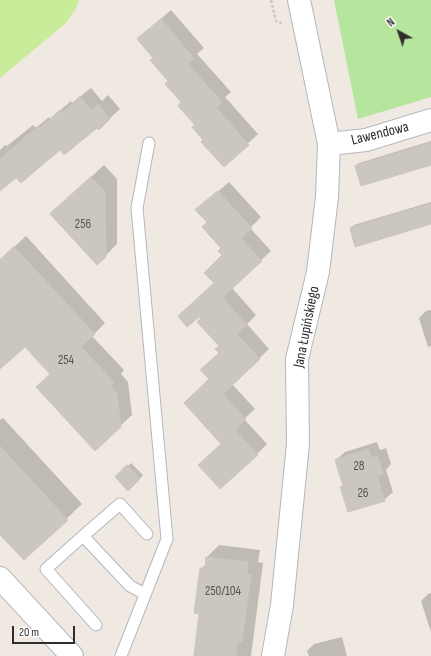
<!DOCTYPE html>
<meta charset="utf-8">
<style>
body{margin:0}
#map{position:relative;width:431px;height:656px;overflow:hidden;background:#efe9e1;font-family:"Sofia Sans Condensed",sans-serif}
canvas{display:block}
.north{position:absolute;left:379px;top:12px;width:40px;height:40px;-webkit-text-stroke:3px #fff;paint-order:stroke;rotate:320deg;font-size:11px;font-weight:700;line-height:16px;text-align:center;color:#2e2e2e}
.north::after{content:'';display:block;margin:auto;width:14px;height:18px;background:#2e2e2e;clip-path:polygon(50% 0,100% 100%,50% 72%,0 100%)}
.scale{position:absolute;left:12px;top:626px;width:63px;height:18px;box-sizing:border-box;border:2px solid #2e2e2e;border-top:0;padding-left:5px;font-size:12px;line-height:14px;white-space:nowrap;color:#2e2e2e;-webkit-text-stroke:3px #fff;paint-order:stroke}
</style>
<div id="map">
<canvas width="431" height="656"></canvas>
<div class="north">N</div>
<div class="scale">20 m</div>
</div>
<script>
const c = document.querySelector('canvas').getContext('2d');
c.lineJoin = 'round';
function fillPath(path, color) { c.fillStyle = color; c.fill(path, 'evenodd'); }
function trace(path, color, width, dash) { c.strokeStyle = color; c.lineWidth = width; c.lineCap = dash ? 'butt' : 'round'; c.setLineDash(dash || []); c.stroke(path); }
function drawText(font, color, halo, rows, align = 'center') {
  c.font = font + ' "Sofia Sans Condensed",sans-serif'; c.lineWidth = 3; c.setLineDash([]); c.textBaseline = 'middle'; c.strokeStyle = halo; c.fillStyle = color; for (const [text, x, y, turn = 0] of rows) {
    c.save(); c.translate(x, y); c.rotate((+turn || 0) * Math.PI / 180); c.textAlign = isNaN(turn) ? turn : align; if (halo) c.strokeText(text, 0, 0); c.fillText(text, 0, 0); c.restore();
  }
}
const green = new Path2D(`
 M334,0H431V97L358,119Z`);
const pitch = new Path2D(`
 M0,0H79L76,8L66,23L0,78Z`);
const shadow = new Path2D(`
 M171,10L204,48L197,54L231,92L225,97L258,134L224,166L196,125L170,81L154,58L138,39Z
 M91,88L102,101L108,95L120,109L99,128L97,127L60,149L16,176L0,190V150L5,145L7,146L33,125L36,128L49,117L50,119L71,101L72,103Z
 M431,141V164L356,166L359,163Z
 M104,165L117,179V244L97,264L64,202Z
 M229,182L261,217L250,228L271,251L233,286L234,288L233,289L256,315L247,324L269,349L232,384L255,409L244,419L267,444L257,454L222,443L210,379L220,352V346L202,318L223,255V248L208,222L197,210Z
 M431,202V223L351,228L354,225Z
 M26,236L105,323L92,336L124,370L121,374L128,382L132,415L120,426L51,374L25,346L0,368V260Z
 M431,310V346L428,347L419,318L426,311Z
 M3,418L82,504L24,559L0,533V420Z
 M377,442L380,450L386,448L391,464L386,470L393,492L384,500L344,485L336,460L345,452Z
 M131,463L143,475L140,479L116,477Z
 M219,545L260,550L258,562L263,563L251,656H195L200,613L201,569L207,563V557Z
 M431,593V632L421,601L428,594Z
 M342,637L347,656H309L307,651L314,644Z`);
const building = new Path2D(`
 M161,19L194,58L188,64L222,102L216,107L249,145L224,167L201,142L203,140L192,127L195,125L178,106L181,102L165,84L168,81L150,60L153,58L137,39Z
 M80,97L91,110L98,104L110,119L99,130L97,128L64,155L60,150L21,183L16,178L0,191V159L38,126L40,128L60,110L62,112Z
 M431,143V165L361,186L355,166Z
 M91,177L105,191L106,257L97,265L50,214Z
 M218,191L252,228L241,238L262,261L223,297L225,298L223,299L247,325L237,334L260,359L223,394L246,419L235,430L258,455L220,489L198,465L221,444L184,403L209,379L200,370L219,353L215,349L219,346L197,322L201,318L199,317L187,327L178,316L214,283L204,273L222,255L218,251L221,248L202,227L207,222L195,210Z
 M431,204V224L355,247L350,228Z
 M14,247L95,334L81,347L114,382L110,386L117,393L121,427L95,451L36,387L50,374L25,347L0,369V260Z
 M0,446L68,520L24,560L0,535Z
 M369,449L371,458L378,456L383,474L377,476L385,501L348,512L340,487L343,486L335,460Z
 M127,465L140,479L128,491L115,477Z
 M206,557L248,562L247,574L251,575L242,642H238L236,656H194L199,614L194,613L200,568L205,569Z`);
const path = new Path2D(`
 M271,0L276,21L282,23`);
const lane = new Path2D(`
 M83,536L120,504L147,534
 M96,625L46,569L83,536L130,586L145,594
 M121,656L167,539L137,208L149,143`);
const street = new Path2D(`
 M329,144L366,140L431,120
 M0,578L72,656
 M273,656L282,605L298,444L297,359L318,272L327,197L329,144L299,0`);
const numberNames = [
 ["256",83,225],
 ["254",66,361],
 ["28",359,467],
 ["26",363,494],
 ["250/104",223,592]
];
const streetNames = [
 ["Lawendowa",380,134,-14],
 ["Jana Łupińskiego",307,327,-79]
];
fillPath(green, '#b6e59e');
fillPath(pitch, '#c9ec9a');
fillPath(shadow, '#0003');
fillPath(building, '#cbc7bf');
trace(building, '#cbc5ba', 1);
trace(lane, '#b4b7c1', 13);
trace(street, '#b4b7c1', 24);
trace(path, '#c9c9c9', 2.5, [3, 2]);
trace(lane, '#fff', 11);
trace(street, '#fff', 22);
drawText('13px', '#555452', null, numberNames);
drawText('15px', '#2e2e2e', '#fff', streetNames);
</script>
